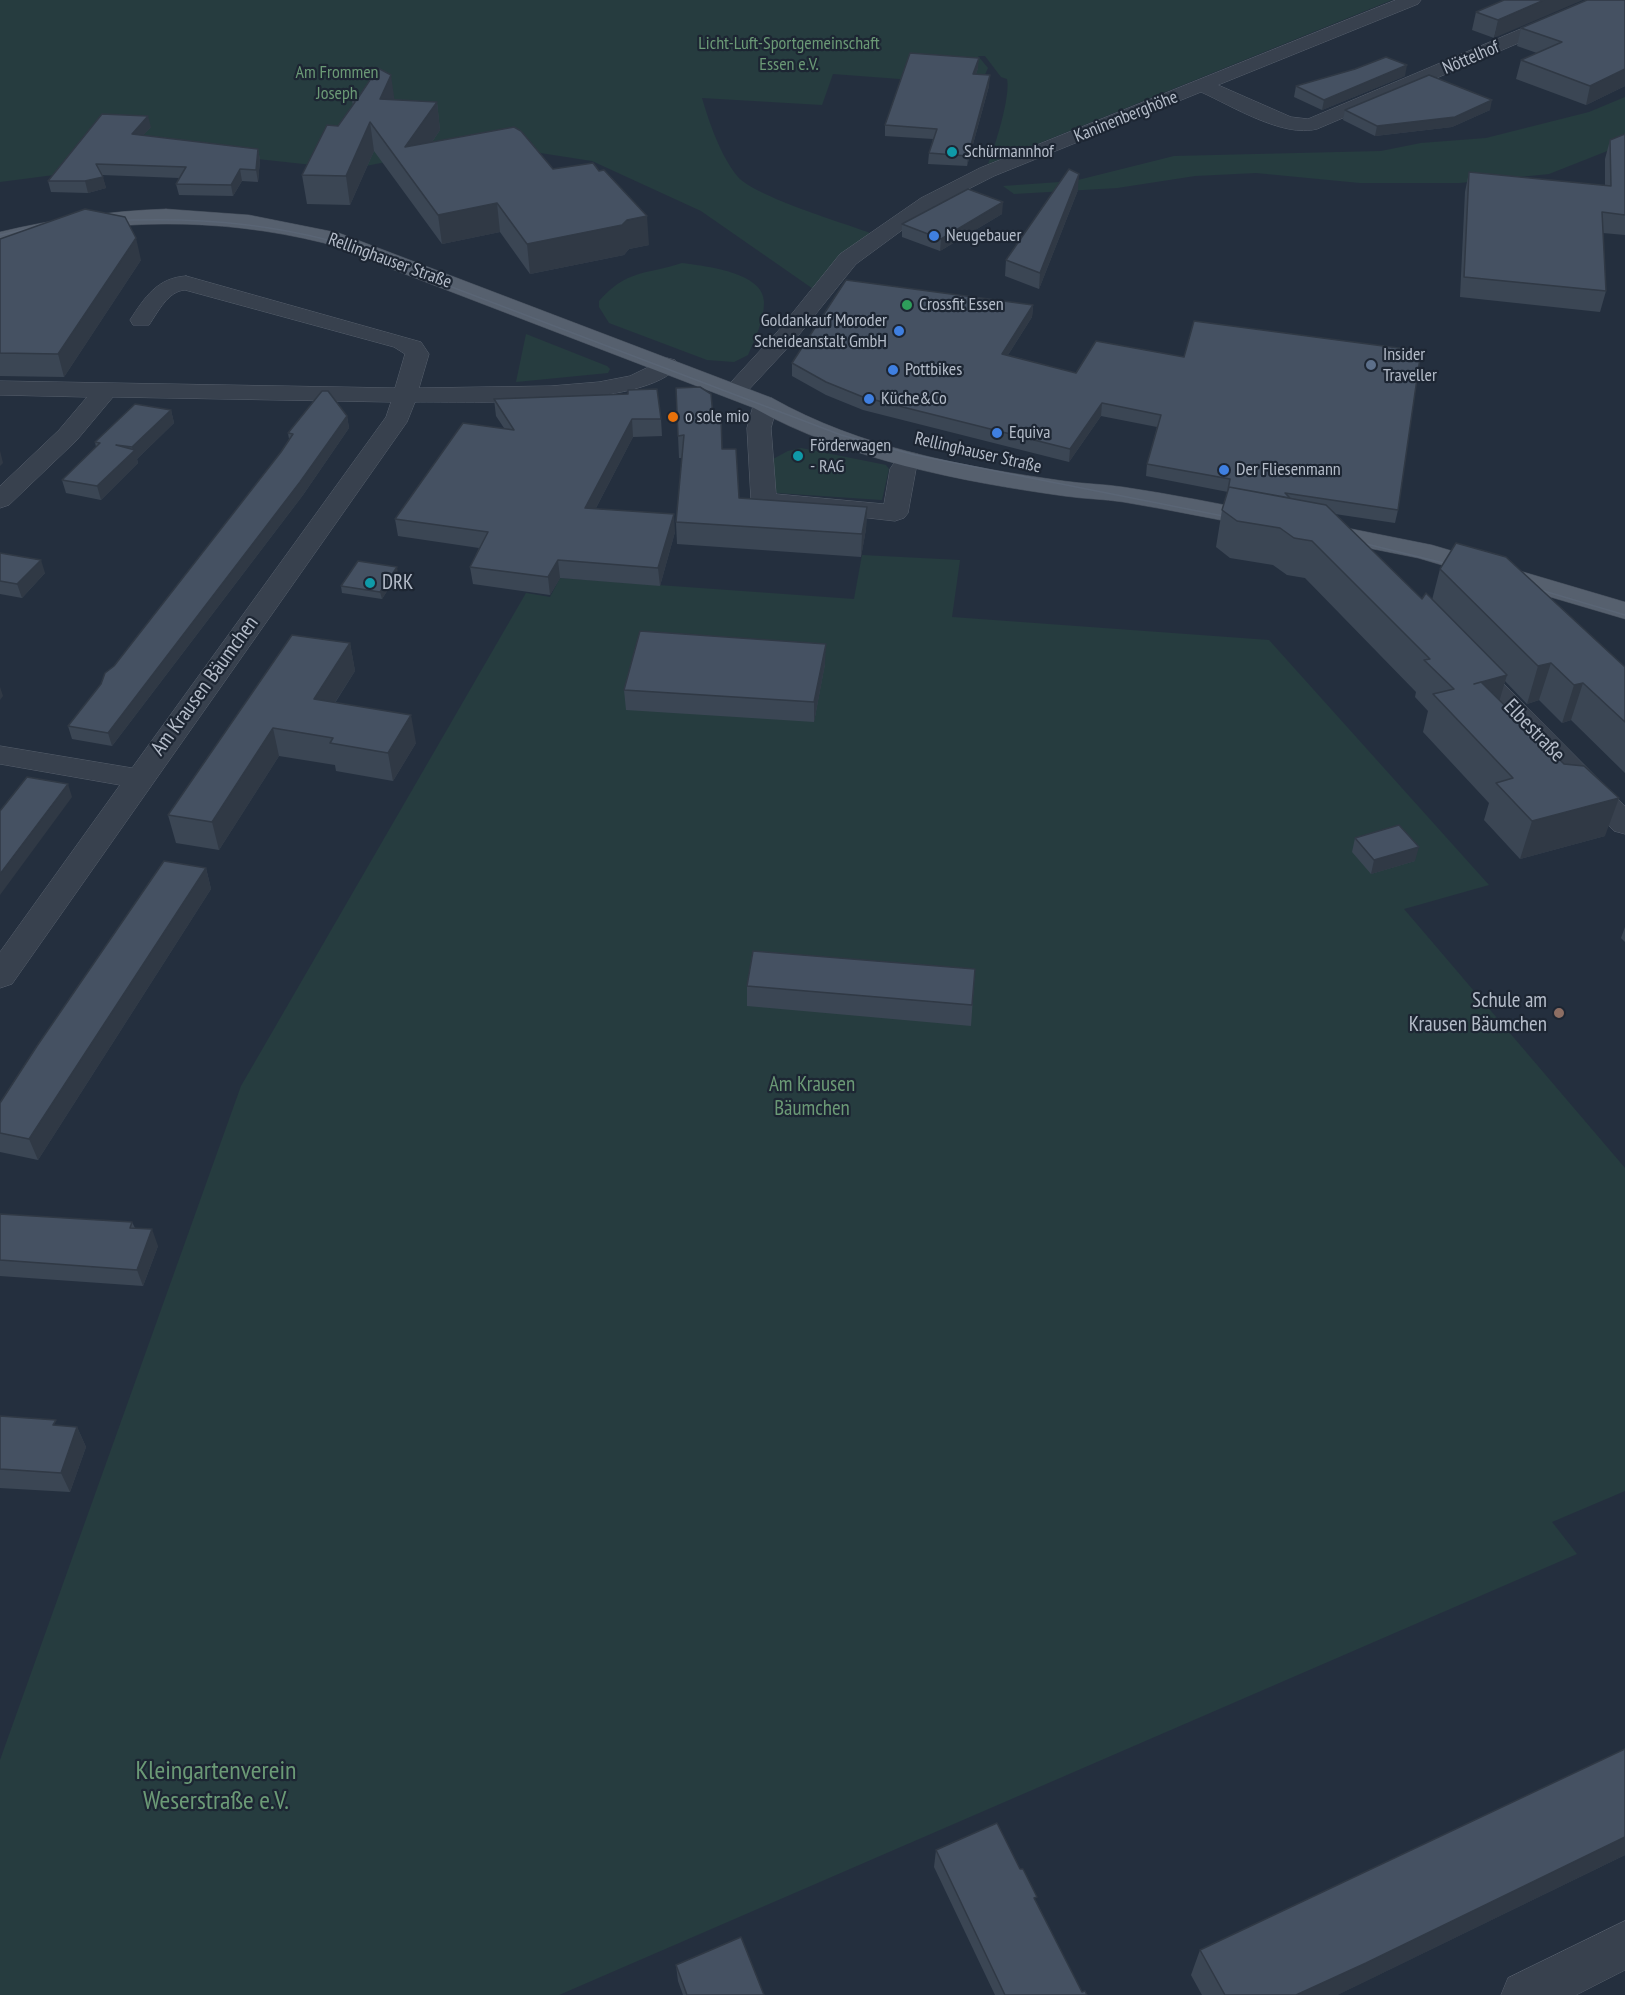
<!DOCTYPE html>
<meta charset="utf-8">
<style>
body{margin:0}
canvas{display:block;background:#242f3e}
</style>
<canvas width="1625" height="1995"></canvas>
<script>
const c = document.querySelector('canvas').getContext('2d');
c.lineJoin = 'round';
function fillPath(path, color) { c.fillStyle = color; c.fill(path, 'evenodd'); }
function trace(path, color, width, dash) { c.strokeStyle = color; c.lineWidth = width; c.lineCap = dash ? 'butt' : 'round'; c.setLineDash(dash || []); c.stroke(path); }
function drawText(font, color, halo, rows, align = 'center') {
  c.font = font + ' "PT Sans Narrow",sans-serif'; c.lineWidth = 4.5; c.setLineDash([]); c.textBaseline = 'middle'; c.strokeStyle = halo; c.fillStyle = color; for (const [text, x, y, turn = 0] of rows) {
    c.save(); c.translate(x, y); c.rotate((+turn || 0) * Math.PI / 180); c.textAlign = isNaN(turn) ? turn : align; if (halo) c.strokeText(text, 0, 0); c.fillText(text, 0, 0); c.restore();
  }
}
const green = new Path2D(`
 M0,0H1392L988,164C995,147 1011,95 1007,79L1001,77L985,56H978L988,68L980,85L833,74L822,105L702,98C709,122 721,157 738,177C756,197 844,223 873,234L819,293L701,211L592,161L450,139L448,150L350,169L156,148L146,163L0,182Z
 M1625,97V144L1549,174L1459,183H1360L1256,173L1195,176L1117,188L1014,194L1003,186L1074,181L1174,156L1381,151L1421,143L1486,138L1589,112Z
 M682,263C704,266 764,272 764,302C764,320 755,339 748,355L734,362L707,360L609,323L599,307V301C627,269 646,275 682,263Z
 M526,334L607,366L610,369L608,373L516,382Z
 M801,448L886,465L889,469L882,500L777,493L774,487L773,459L788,451Z
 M862,555L960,560L952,617L1269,640L1489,885L1404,909L1625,1168V1491L1552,1522L1577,1554L559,1995H0V1760L241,1086L526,593L550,597L560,578L854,599Z`);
const minor = new Path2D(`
 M1396,0H1421L1418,4L1218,85L1291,117L1308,119L1589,0H1613L1610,4L1317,129C1283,138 1232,106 1201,92L994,176L935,206L856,264L794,341L742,397L734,399L726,397L722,392L778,331L840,254L921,198L980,168Z
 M186,276L421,342L429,354L419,388L551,386L599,382L630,376L667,358L675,360L679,365C647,410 469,401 415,402L407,422L12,984L0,988V952L120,785L0,764V746L132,768L386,417L391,402L113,397L77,440L9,505L0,508V486L59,430L87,397L0,395V381L395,388L405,354L394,347L185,290C168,291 158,312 149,325H133L130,320C145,297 157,278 186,276Z
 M763,396L772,398L777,406L771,428L776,494L884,504L890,469L900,454L909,452L918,454L921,459L916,469L908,513L904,518L895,521L755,505L751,500L747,428L753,406L751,403L754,398Z
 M1469,656L1479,659L1625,806V834L1614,831L1459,671L1455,665L1459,659Z
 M1625,1921V1970L1576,1995H1501L1508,1978Z`);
const major = new Path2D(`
 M166,209L249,215L339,233L772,398C860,448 965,467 1064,481C1084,484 1104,484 1123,487C1171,494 1219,504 1267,513L1276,516L1280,521L1276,526L1267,529C1219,520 1171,510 1123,502C1104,499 1084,499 1064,496C963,482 844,459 754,408L324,243C215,216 109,219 0,244V232C55,219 109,211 166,209Z
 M1317,522L1432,545L1625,602V619L1418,558L1308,536L1304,530L1308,524Z`);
const tram = new Path2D(`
 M109,221C184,217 255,221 328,240L841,435L915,455L1238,519
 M0,235L46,225
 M1350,540L1460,567
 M1527,586L1625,615`);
const wall = new Path2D(`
 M1504,0L1494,38L1472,30L1476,12Z
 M1625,0V86L1586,105L1516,79L1521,60L1537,53L1517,46L1521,28Z
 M978,68L976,74L989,86L967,166L928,164L929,153L933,139L885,136V125Z
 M1405,76L1322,110L1294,97L1296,86Z
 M351,97L437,102L440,130L432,142L553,169L649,245L629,249L624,255L530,274L500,232L442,244L374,151L350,205L307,204L302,175L353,105Z
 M1345,110H1490L1452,127L1375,136L1343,120Z
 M151,127L143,135L258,149L260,160L258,182L242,181L233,196L179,195L176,184L179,178L102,175L106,188L88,193L51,192L48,181Z
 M1625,134V235L1603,233L1606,291L1600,312L1460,297L1465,192L1469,172L1605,186V159L1610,140Z
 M1078,190L1039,289L1005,276L1006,260Z
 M1002,214L940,251L902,237V224Z
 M0,239L141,260L64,377L0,376Z
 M1033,305L1032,317L1008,355L1076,373L1398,510L1395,523L1335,514L1422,599L1432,600L1440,569L1625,667V773L1571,720L1562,723L1539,700L1527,704L1505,681L1499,700L1605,836L1520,859L1484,820L1489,803L1423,732L1428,711L1415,697L1416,692L1305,578L1287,575L1273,565L1230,558L1216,547L1222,510L1228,492L1146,476L1147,464L1157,427L1101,416L1069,462L863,410L826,395L792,376V363Z
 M676,388L713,417L722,449L739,498L867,507L866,529L861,557L677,544L676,522L682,458H679Z
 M494,399L661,419L662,436L633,437L596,508L675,532L660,586L560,578L550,595L473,584L470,567L479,548L398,536L395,519L504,428L496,416Z
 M171,410L174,423L137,459L138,463L101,500L66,493L62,480L96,447L95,442Z
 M347,416L349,428L303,495L112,746L72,739L68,726L281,452L289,439L288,433Z
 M0,553L45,573L22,598L0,594Z
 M398,574L382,599L342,593L341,586Z
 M350,643L355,671L335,703L416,743L393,781L336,771L335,765L279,756L219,850L176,843L168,815Z
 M825,664L814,722L626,710L624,690Z
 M1355,838L1415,861L1371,874L1352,852Z
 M206,868L211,889L38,1160L0,1152V1103Z
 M1625,927V942L1621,938Z
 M975,969L971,1026L747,1006V986Z
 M0,1214L132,1222L135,1228L158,1246L143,1286L0,1276Z
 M0,1416L59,1426L77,1427L86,1447L70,1492L0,1488Z
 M1625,1749V1855L1337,1995H1202L1191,1975L1200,1950Z
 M936,1850L1036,1901L1082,1992L1087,1995H995L934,1867Z
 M676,1965L764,1995H683L678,1981Z`);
const shadedWall = new Path2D(`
 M1544,0H1583L1494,38L1498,20Z
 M979,58L978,68L973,84V74Z
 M1407,65L1405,76L1322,110L1324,100Z
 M1625,69V86L1586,105L1590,86Z
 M391,75L395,103L380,99Z
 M990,75L989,86L967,166L968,156Z
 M1492,100L1490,110L1452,127L1375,136L1377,126Z
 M437,102L440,130L409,176L405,147Z
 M148,116L151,127L134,145L132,134Z
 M370,122L374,151L350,205L346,176Z
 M258,149L260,160L258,182L256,170Z
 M240,169L242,181L233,196L231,185Z
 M1079,174L1078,190L1039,289L1040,273Z
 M103,177L106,188L88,193L85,181Z
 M1003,202L1002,214L940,251L941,239Z
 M497,203L500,232L442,244L438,215Z
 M647,216L649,245L629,249L624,255L530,274L527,244Z
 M136,238L141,260L64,377L58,354Z
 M1033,305L1032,317L1001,366L1002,354Z
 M1102,403L1101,416L1069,462L1070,449Z
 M171,410L174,423L137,459L138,463L101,500L97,486L133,451L132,447Z
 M347,416L349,428L303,495L112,746L108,733Z
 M632,419L633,437L587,525L585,508Z
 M0,451L3,463L0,466Z
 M867,507L866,529L861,557L862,534Z
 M674,514L675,532L660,586L658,568Z
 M41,560L45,573L22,598L17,584Z
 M558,560L560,578L550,595L548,577Z
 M397,567L398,574L382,599L380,592Z
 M350,643L355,671L319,727L314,699Z
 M826,644L825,664L814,722V702Z
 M1551,663L1539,700L1527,704L1538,666Z
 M1507,675L1496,712L1474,684Z
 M1583,683L1571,720L1562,723L1574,685Z
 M0,687L3,696L0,700Z
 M411,715L416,743L393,781L388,753Z
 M273,728L279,756L219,850L212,822Z
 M68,784L72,797L0,895V874Z
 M1619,798L1605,836L1520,859L1532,821Z
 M1419,847L1415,861L1371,874L1374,860Z
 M206,868L211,889L38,1160L29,1139Z
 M152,1229L158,1246L143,1286L137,1270Z
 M77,1427L86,1447L70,1492L61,1473Z
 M1625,1837V1855L1354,1987L1337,1995H1296Z`);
const building = new Path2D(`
 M1504,0H1544L1498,20L1476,12Z
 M1587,0H1625V69L1590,86L1521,60L1562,42L1521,28Z
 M910,53L979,58L973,74L990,75L968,156L929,153L937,129L885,125Z
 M1386,57L1407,65L1324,100L1296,86L1355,69Z
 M378,68L391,75L380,99L437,102L405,147L514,127L521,131L553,169L593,163L599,171L604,170L647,216L627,220L622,225L527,244L497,203L438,215L370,122L346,176L302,175L327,125L338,126L355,102L351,97L358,98Z
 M1429,75L1492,100L1455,117L1377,126L1345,110Z
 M102,114L148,116L132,134L258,149L256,170L240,169L231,185L176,184L186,167L96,164L103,177L85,181H48Z
 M1625,134V215L1602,212L1606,291L1464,277L1469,172L1611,186L1610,140Z
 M1069,169L1079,174L1040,273L1006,260Z
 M968,189L1003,202L941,239L902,224Z
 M85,209L125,217L136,238L58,354L0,353V239Z
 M846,280L1033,305L1002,354L1076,373L1096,341L1184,357L1194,321L1421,351L1398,510L1285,493L1290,498L1229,487L1228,490L1230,479L1147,464L1161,415L1102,403L1070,449L863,397L826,382L792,363Z
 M700,387L711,394L713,417L721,416L722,449H736L739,498L867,507L862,534L676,522L684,435L678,436L676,388Z
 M657,389L661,419H632L585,508L674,514L658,568L558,560L548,577L470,567L488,532L395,519L463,423L514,430L494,399L628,394V390Z
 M322,391H328L347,416L300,482L108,733L68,726L101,684L105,673L114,666L281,452L293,434L288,433Z
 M135,404L171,410L132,447L116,445L135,450L97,486L62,480L100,443L95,442Z
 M1229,487L1326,505L1422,599L1426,593L1507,675L1474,684L1481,682L1564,764L1584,766L1619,798L1532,821L1496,783L1513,778L1433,694L1454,689L1424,660L1430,659L1312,541L1294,538L1280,528L1237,521L1222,510Z
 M1456,543L1506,557L1625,667V722L1583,683L1574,685L1551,663L1538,666L1440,569Z
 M0,553L41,560L17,584L0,581Z
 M358,561L397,567L380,592L341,586Z
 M640,631L826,644L814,702L624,690Z
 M292,635L350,643L314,699L411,715L388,753L330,743L333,738L273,728L212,822L168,815Z
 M27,777L68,784L0,874V811Z
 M1399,825L1419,847L1374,860L1355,838Z
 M164,861L206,868L29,1139L0,1133V1103L37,1046Z
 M753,951L975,969L972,1005L747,986Z
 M0,1214L132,1222L130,1228L152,1229L137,1270L0,1260Z
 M0,1416L56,1420L53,1425L77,1427L61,1473L0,1469Z
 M1625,1749V1837L1366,1963L1296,1995H1225L1200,1950Z
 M997,1823L1020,1869H1023L1037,1897L1034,1898L1082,1992L1085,1991L1087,1995H1005L936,1850Z
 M741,1937L764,1995H687L676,1965Z`);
const markers = [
 [952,152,6,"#0f9aa8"],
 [934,236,6,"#3f7fe0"],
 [907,305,6,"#2e9e5b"],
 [899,331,6,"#3f7fe0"],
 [1371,365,6,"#5c6f8a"],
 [893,370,6,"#3f7fe0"],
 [869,399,6,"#3f7fe0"],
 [673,417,6,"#e8710a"],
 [997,433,6,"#3f7fe0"],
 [798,456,6,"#0f9aa8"],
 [1224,470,6,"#3f7fe0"],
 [370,583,6,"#0f9aa8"],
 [1559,1013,6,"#8d6e63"]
];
const farParknames = [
 ["Licht-Luft-Sportgemeinschaft",789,44],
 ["Essen e.V.",789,65],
 ["Am Frommen",337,73],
 ["Joseph",337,94]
];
const farStreetnames = [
 ["Nöttelhof",1471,58,-23],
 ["Kaninenberghöhe",1126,117,-22],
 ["Rellinghauser Straße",390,261,20],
 ["Rellinghauser Straße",978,453,13]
];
const farPoinames = [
 ["Schürmannhof",964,152],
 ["Neugebauer",946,236],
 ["Crossfit Essen",919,305],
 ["Goldankauf Moroder",887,321,"right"],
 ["Scheideanstalt GmbH",887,342,"right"],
 ["Insider",1383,355],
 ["Traveller",1383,376],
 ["Pottbikes",905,370],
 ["Küche&Co",881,399],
 ["o sole mio",685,417],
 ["Equiva",1009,433],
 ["Förderwagen",810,446],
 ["- RAG",810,467],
 ["Der Fliesenmann",1236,470]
];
const poiNames = [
 ["DRK",382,583],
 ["Schule am",1547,1001,"right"],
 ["Krausen Bäumchen",1547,1025,"right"]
];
const streetNames = [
 ["Am Krausen Bäumchen",205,686,-54],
 ["Elbestraße",1534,731,46]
];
const parkNames = [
 ["Am Krausen",812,1085],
 ["Bäumchen",812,1109]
];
const nearParknames = [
 ["Kleingartenverein",216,1772],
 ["Weserstraße e.V.",216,1802]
];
fillPath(green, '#263c3f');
trace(minor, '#565f6c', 1);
trace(major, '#414a57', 1);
fillPath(minor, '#38414e');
fillPath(major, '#56606e');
trace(tram, '#5a6575', 1.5);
fillPath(wall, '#3b4654');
fillPath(shadedWall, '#303945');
fillPath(building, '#455162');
trace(building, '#303945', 1.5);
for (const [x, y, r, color] of markers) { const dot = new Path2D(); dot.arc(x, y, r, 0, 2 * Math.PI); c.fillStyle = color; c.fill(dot); trace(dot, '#1d2633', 2); }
drawText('18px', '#6b9a76', '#1d2633', farParknames);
drawText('18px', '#b4bcc9', '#1d2633', farStreetnames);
drawText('18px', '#b4bcc9', '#1d2633', farPoinames, 'left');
drawText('21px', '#b4bcc9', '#1d2633', poiNames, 'left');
drawText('21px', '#b4bcc9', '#1d2633', streetNames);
drawText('21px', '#6b9a76', '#1d2633', parkNames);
drawText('26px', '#6b9a76', '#1d2633', nearParknames);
</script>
